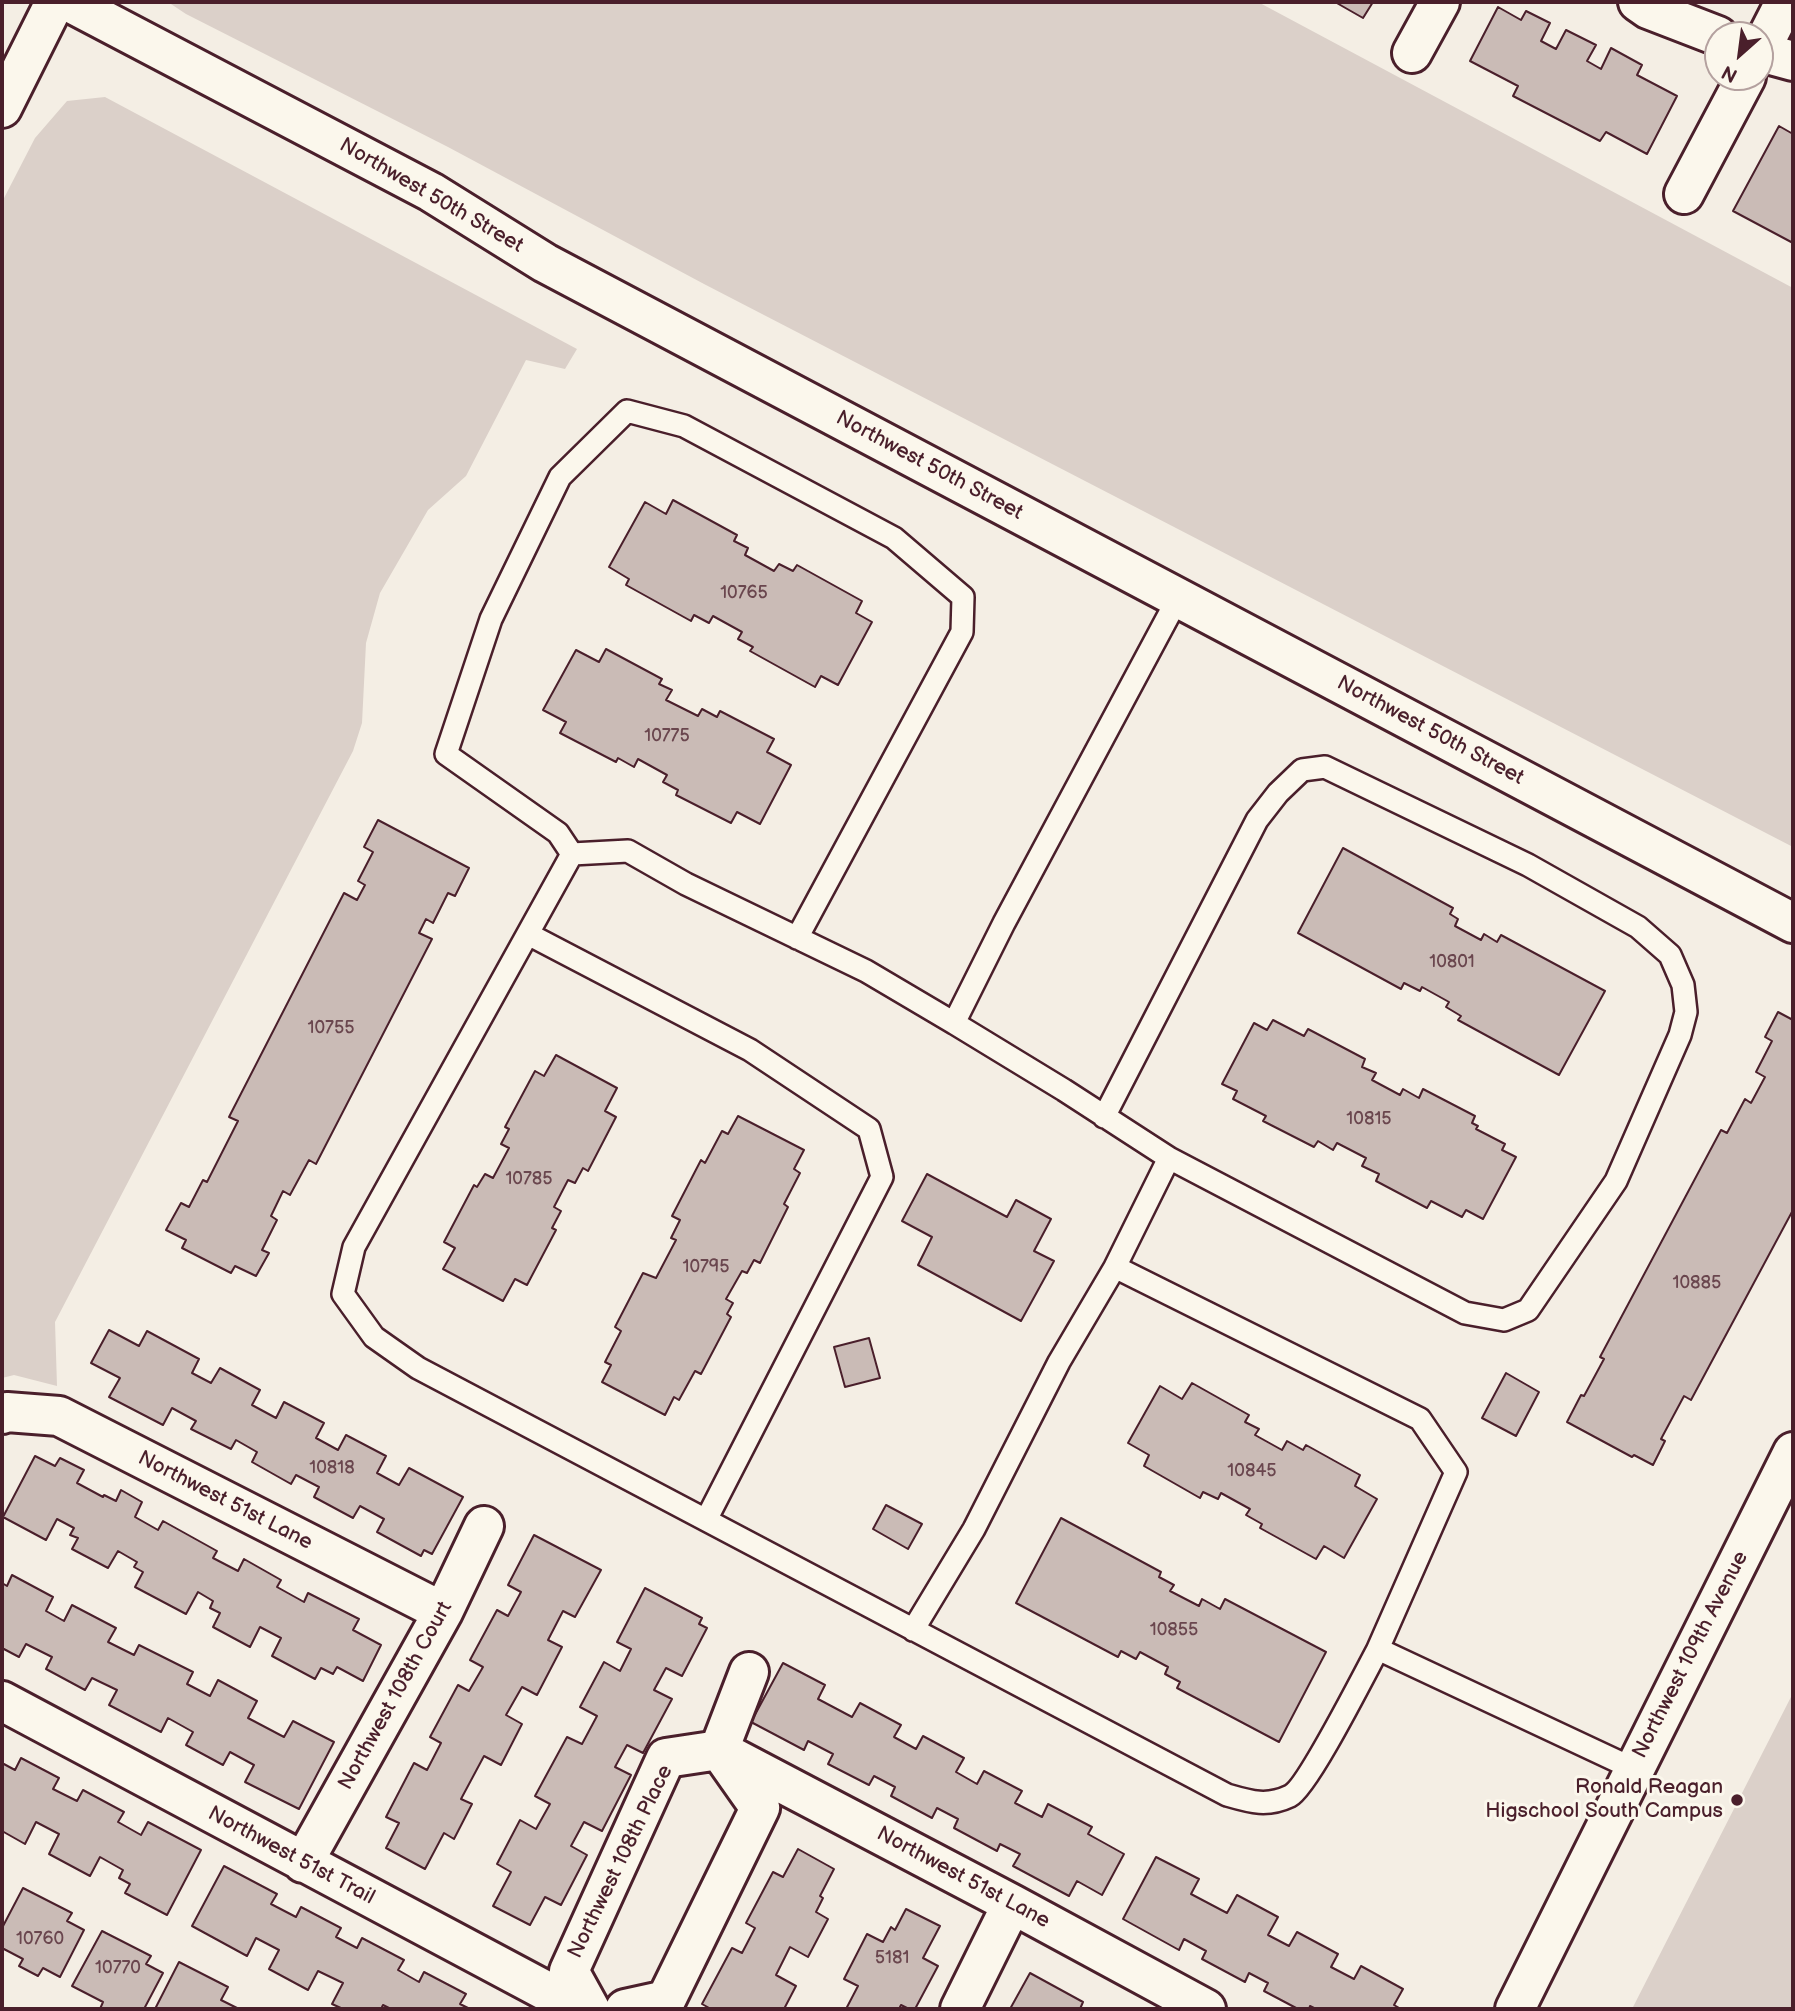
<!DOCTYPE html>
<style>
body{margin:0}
#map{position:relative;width:1795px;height:2011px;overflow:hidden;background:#f4eee4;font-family:"Balsamiq Sans",sans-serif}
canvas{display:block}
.frame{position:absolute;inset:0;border:4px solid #4a1f2b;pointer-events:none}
.north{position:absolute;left:1704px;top:21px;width:70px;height:70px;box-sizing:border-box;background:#fbf7ec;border:2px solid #b4a19f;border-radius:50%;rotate:208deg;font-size:19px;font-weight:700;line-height:28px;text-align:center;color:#4a1f2b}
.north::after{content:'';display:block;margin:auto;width:24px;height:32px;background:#4a1f2b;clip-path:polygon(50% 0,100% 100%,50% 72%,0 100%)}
</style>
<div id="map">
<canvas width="1795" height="2011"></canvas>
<div class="frame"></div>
<div class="north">N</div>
</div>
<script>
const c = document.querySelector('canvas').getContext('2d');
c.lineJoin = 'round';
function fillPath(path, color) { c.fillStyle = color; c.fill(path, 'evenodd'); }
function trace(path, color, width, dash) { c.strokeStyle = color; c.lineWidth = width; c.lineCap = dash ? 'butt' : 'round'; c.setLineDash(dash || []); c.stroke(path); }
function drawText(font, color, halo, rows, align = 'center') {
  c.font = font + ' "Balsamiq Sans",sans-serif'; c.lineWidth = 6; c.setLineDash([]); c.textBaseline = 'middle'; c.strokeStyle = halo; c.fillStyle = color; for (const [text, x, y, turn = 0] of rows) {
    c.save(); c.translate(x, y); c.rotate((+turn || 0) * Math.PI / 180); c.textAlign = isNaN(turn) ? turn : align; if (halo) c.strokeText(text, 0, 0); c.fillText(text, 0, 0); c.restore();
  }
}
const green = new Path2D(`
 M168,2H1258L1793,288V847L704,284L448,147L186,14Z
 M105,97L577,349L565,369L526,360L466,476L428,510L380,593L366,643L362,723L353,751L55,1322L57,1386L14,1375L2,1378V202L35,138L67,101Z
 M1793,1693V2009H1632Z`);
const building = new Path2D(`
 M1335,2H1373L1363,18Z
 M1498,7L1521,20L1526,11L1550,23L1541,41L1556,49L1566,30L1596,45L1587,61L1601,69L1611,48L1642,65L1637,75L1677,96L1647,154L1606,132L1600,141L1513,96L1518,86L1470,61Z
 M1779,126L1793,134V243L1733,211Z
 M673,500L737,535L734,541L748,548L745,555L774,571L779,564L793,571L797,565L862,601L856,613L872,622L838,685L821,676L815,687L750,651L753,647L738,639L742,632L713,616L709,623L694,615L691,621L626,585L629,579L609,567L645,502L666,514Z
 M606,649L662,679L659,684L672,690L666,700L698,716L702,709L717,717L720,711L774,739L767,752L791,765L760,824L737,812L731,823L676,795L678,790L663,782L667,775L638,759L634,767L618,758L616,762L560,733L566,722L543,710L576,650L599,662Z
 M378,820L469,868L455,896L448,893L433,923L426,919L419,933L432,939L316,1164L309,1160L290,1195L283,1191L271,1216L277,1220L262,1250L269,1253L256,1276L235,1266L231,1273L182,1248L186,1240L166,1230L181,1203L189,1207L203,1180L207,1182L238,1121L229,1117L344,893L357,900L365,885L358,881L373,852L364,847Z
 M1343,848L1453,908L1450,914L1458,919L1455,926L1481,940L1484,934L1497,942L1501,935L1605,991L1559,1075L1458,1020L1461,1016L1446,1007L1449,1002L1422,987L1420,991L1404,983L1401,989L1298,933Z
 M1778,1012L1793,1020V1210L1691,1400L1684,1396L1661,1439L1665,1441L1653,1465L1634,1455L1632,1457L1567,1422L1581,1395L1584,1396L1604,1359L1600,1357L1721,1130L1727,1133L1745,1099L1751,1103L1765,1077L1756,1072L1772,1041L1765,1037Z
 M1273,1020L1304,1036L1308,1029L1365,1059L1362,1067L1376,1073L1372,1080L1400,1095L1403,1089L1419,1098L1423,1089L1475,1116L1472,1123L1478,1126L1476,1129L1505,1144L1502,1150L1516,1157L1483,1219L1466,1210L1462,1217L1431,1201L1427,1208L1376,1181L1379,1174L1362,1166L1366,1158L1337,1143L1333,1150L1318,1141L1314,1147L1263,1121L1266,1116L1233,1099L1237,1091L1222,1084L1254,1023L1267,1030Z
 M556,1055L617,1088L605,1111L616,1117L588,1171L583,1168L575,1183L568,1180L554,1207L561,1211L552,1228L556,1230L527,1285L515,1279L503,1301L443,1269L455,1248L444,1242L474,1185L477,1187L485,1174L493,1178L509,1148L501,1144L509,1129L505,1127L535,1071L544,1076Z
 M738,1116L804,1150L794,1169L800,1173L784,1204L788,1207L760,1263L754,1260L747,1273L742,1271L726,1299L733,1303L727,1314L731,1317L701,1374L695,1371L679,1400L674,1397L665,1415L602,1382L611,1365L605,1362L621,1331L615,1327L643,1273L656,1278L676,1240L671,1238L680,1220L672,1216L701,1160L705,1163L722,1131L728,1134Z
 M927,1174L1007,1217L1016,1200L1051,1219L1034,1251L1054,1261L1021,1321L918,1265L932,1237L902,1221Z
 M109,1330L139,1346L147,1331L199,1359L192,1373L211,1383L220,1368L260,1390L252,1405L276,1418L284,1402L324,1423L316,1438L338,1450L346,1435L386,1456L377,1473L399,1485L409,1468L463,1497L432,1554L424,1550L421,1556L377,1532L384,1519L360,1506L353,1518L314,1497L319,1487L296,1475L291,1484L252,1462L257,1452L236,1440L231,1449L191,1429L196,1421L172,1408L163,1425L109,1397L120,1378L91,1363Z
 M869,1338L880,1378L845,1387L834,1347Z
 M1506,1373L1539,1392L1516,1436L1482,1418Z
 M1192,1383L1249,1415L1245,1422L1259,1429L1255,1435L1282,1450L1287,1441L1303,1450L1306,1445L1360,1475L1355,1486L1377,1499L1344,1558L1324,1546L1316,1559L1260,1528L1262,1524L1246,1515L1250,1509L1221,1493L1218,1499L1203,1492L1200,1498L1144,1466L1149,1455L1128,1443L1160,1386L1182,1399Z
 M35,1456L55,1466L60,1458L84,1470L77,1483L103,1497L104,1495L116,1501L121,1490L142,1502L135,1517L158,1530L163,1521L217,1551L213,1558L238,1571L244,1559L281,1580L277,1587L304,1602L308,1593L359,1619L353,1630L381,1645L363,1681L337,1667L333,1674L321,1668L315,1679L272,1656L281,1638L260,1627L250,1647L213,1627L220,1613L210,1608L213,1601L198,1592L186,1614L135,1587L143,1572L134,1567L137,1562L118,1551L108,1568L72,1549L78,1538L70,1535L74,1528L57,1519L46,1540L3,1517Z
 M886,1505L922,1524L908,1549L873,1529Z
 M1061,1518L1161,1572L1159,1577L1174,1585L1170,1591L1199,1606L1202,1599L1220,1609L1225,1599L1326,1652L1279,1742L1177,1688L1180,1682L1165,1674L1168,1667L1140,1652L1136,1659L1121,1651L1118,1657L1016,1603Z
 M534,1535L601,1570L575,1617L563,1611L548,1640L562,1647L537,1695L522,1687L506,1715L522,1724L501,1765L484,1756L461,1799L472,1804L454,1839L444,1833L425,1869L386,1848L399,1823L386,1817L414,1763L427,1770L441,1743L430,1737L458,1685L469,1691L483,1667L470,1660L497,1610L508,1616L521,1592L508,1585Z
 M12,1575L53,1597L46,1611L64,1621L72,1605L116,1628L108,1642L134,1655L139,1645L193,1672L187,1684L210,1696L218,1680L257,1701L248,1718L284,1737L293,1721L334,1742L299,1809L245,1782L254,1765L230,1752L223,1765L186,1745L193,1732L168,1718L161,1732L109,1705L117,1690L92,1678L85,1690L46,1669L52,1657L26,1644L19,1657L2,1648V1583L7,1586Z
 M645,1588L702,1618L699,1624L707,1628L682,1676L666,1668L654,1690L672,1699L643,1753L627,1745L615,1767L631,1775L602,1831L584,1822L571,1846L587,1855L561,1905L545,1897L530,1925L493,1906L511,1872L497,1864L520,1820L536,1829L550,1804L535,1796L567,1737L582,1744L597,1716L580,1707L604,1662L620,1671L631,1649L617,1642Z
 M783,1663L825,1685L818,1699L852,1717L860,1703L901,1725L894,1737L916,1749L923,1736L964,1758L956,1772L977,1784L984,1771L1022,1791L1015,1803L1042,1817L1048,1804L1092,1827L1088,1834L1124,1854L1102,1895L1077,1881L1069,1896L1013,1866L1020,1854L1000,1844L997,1851L954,1828L958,1819L937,1808L932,1818L891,1796L895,1787L874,1776L869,1785L828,1764L833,1754L808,1741L804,1750L751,1722Z
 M21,1758L59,1778L53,1789L77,1801L83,1790L124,1812L118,1822L141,1835L148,1822L201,1850L167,1915L125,1893L130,1884L119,1878L123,1870L100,1857L90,1876L49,1854L59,1834L36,1822L25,1844L2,1831V1763L15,1770Z
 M798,1849L834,1869L820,1896L823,1898L816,1912L828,1919L808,1957L790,1947L776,1975L796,1986L784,2009H711L702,2004L732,1948L742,1953L755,1928L746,1923L773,1872L783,1877Z
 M1156,1857L1199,1879L1191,1894L1227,1913L1237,1895L1278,1917L1268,1935L1289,1946L1297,1932L1338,1954L1331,1967L1354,1979L1361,1966L1403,1989L1394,2005L1401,2009H1316L1310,2006L1309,2009H1298L1264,1991L1268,1983L1249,1973L1245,1982L1202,1959L1206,1951L1184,1939L1179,1950L1123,1919Z
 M224,1866L277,1894L271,1904L296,1917L301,1907L341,1928L336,1937L357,1948L362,1938L404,1960L398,1970L419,1982L424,1972L466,1994L460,2004L470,2009H391L383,2005L381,2009H343L332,2004L343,1983L318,1971L308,1990L269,1969L279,1950L256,1938L247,1956L192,1926Z
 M23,1888L72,1913L67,1921L84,1930L60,1977L43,1968L38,1976L19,1966L23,1959L2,1948V1928Z
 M906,1909L940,1926L923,1958L938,1966L915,2009H909L901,2005L899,2009H846L858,1986L844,1979L867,1934L883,1942L891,1927L895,1930Z
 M102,1931L151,1956L146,1964L163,1973L144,2009H100L103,2002L72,1986Z
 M179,1962L228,1987L221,2000L239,2009H155Z
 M1030,1973L1083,2002L1080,2009H1010Z`);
const service = new Path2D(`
 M1178,598L1004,923L954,1023L866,971L686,884L628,851L572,854L354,1247L343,1294L374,1337L418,1368L1227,1795C1251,1802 1267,1807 1290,1796C1307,1788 1365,1673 1378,1649L1634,1769
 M572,854L558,833L446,754L491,619L560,477L627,411L684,426L894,538L963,597L962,632L797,938
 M528,934L750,1050L869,1129L882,1177L706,1520
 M954,1023L1064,1090L1169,1158L1115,1267
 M1104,1117L1257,820L1278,793L1302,770L1325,767L1528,865L1638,927L1670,955L1683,985L1686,1012L1680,1035L1616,1181L1528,1310L1504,1320L1465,1313L1169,1158
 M913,1630L974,1529L1059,1362L1115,1267L1420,1419L1456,1472L1377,1651`);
const minor = new Path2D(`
 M1638,2L1648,9L1718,36
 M1760,51L1785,2
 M1760,52L1793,61
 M1412,53L1440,2
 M1684,194L1746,77
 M2,1414L7,1412L59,1416L443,1612
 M2,1701L580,2009
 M719,1750L1012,1904L1206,2009
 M719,1750L749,1672
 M303,1863L443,1612L484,1526
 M590,2009L569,1971L666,1758L719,1750
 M625,2009L666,2000L760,1808L722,1754
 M960,2009L1012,1904`);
const tertiary = new Path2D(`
 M69,2L431,192L545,263L1793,923
 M1515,2009L1793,1452`);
const secondary = new Path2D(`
 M2,108L55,2`);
const markers = [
 [1737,1800,7,"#4a1f2b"]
];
const numberNames = [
 ["10765",744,593],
 ["10775",667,736],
 ["10801",1452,962],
 ["10755",331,1028],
 ["10815",1369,1119],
 ["10785",529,1179],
 ["10795",706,1267],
 ["10885",1697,1283],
 ["10818",332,1468],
 ["10845",1252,1471],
 ["10855",1174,1630],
 ["10760",40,1939],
 ["5181",892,1958],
 ["10770",118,1968]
];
const streetNames = [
 ["Northwest 50th Street",431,196,30],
 ["Northwest 50th Street",929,466,28],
 ["Northwest 50th Street",1430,731,28],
 ["Northwest 51st Lane",225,1501,27],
 ["Northwest 109th Avenue",1691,1655,-63],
 ["Northwest 108th Court",396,1696,-61],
 ["Northwest 51st Trail",291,1856,28],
 ["Northwest 108th Place",621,1862,-64],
 ["Northwest 51st Lane",963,1878,28]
];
const poiNames = [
 ["Ronald Reagan",1723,1788],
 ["Higschool South Campus",1723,1812]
];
fillPath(green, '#dbd0c9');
fillPath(building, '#cabbb6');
trace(building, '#4a1f2b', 2);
trace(service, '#4a1f2b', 26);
trace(minor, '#4a1f2b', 44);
trace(tertiary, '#4a1f2b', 44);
trace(secondary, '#4a1f2b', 44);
trace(service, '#fbf7ec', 21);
trace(minor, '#fbf7ec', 38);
trace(tertiary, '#fbf7ec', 38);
trace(secondary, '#fbf7ec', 38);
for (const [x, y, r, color] of markers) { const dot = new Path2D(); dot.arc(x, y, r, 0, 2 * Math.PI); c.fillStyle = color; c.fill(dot); trace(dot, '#fbf7ec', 2.5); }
drawText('18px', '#6a464e', null, numberNames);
drawText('21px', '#4a1f2b', '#fbf7ec', streetNames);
drawText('21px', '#4a1f2b', '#fbf7ec', poiNames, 'right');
</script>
